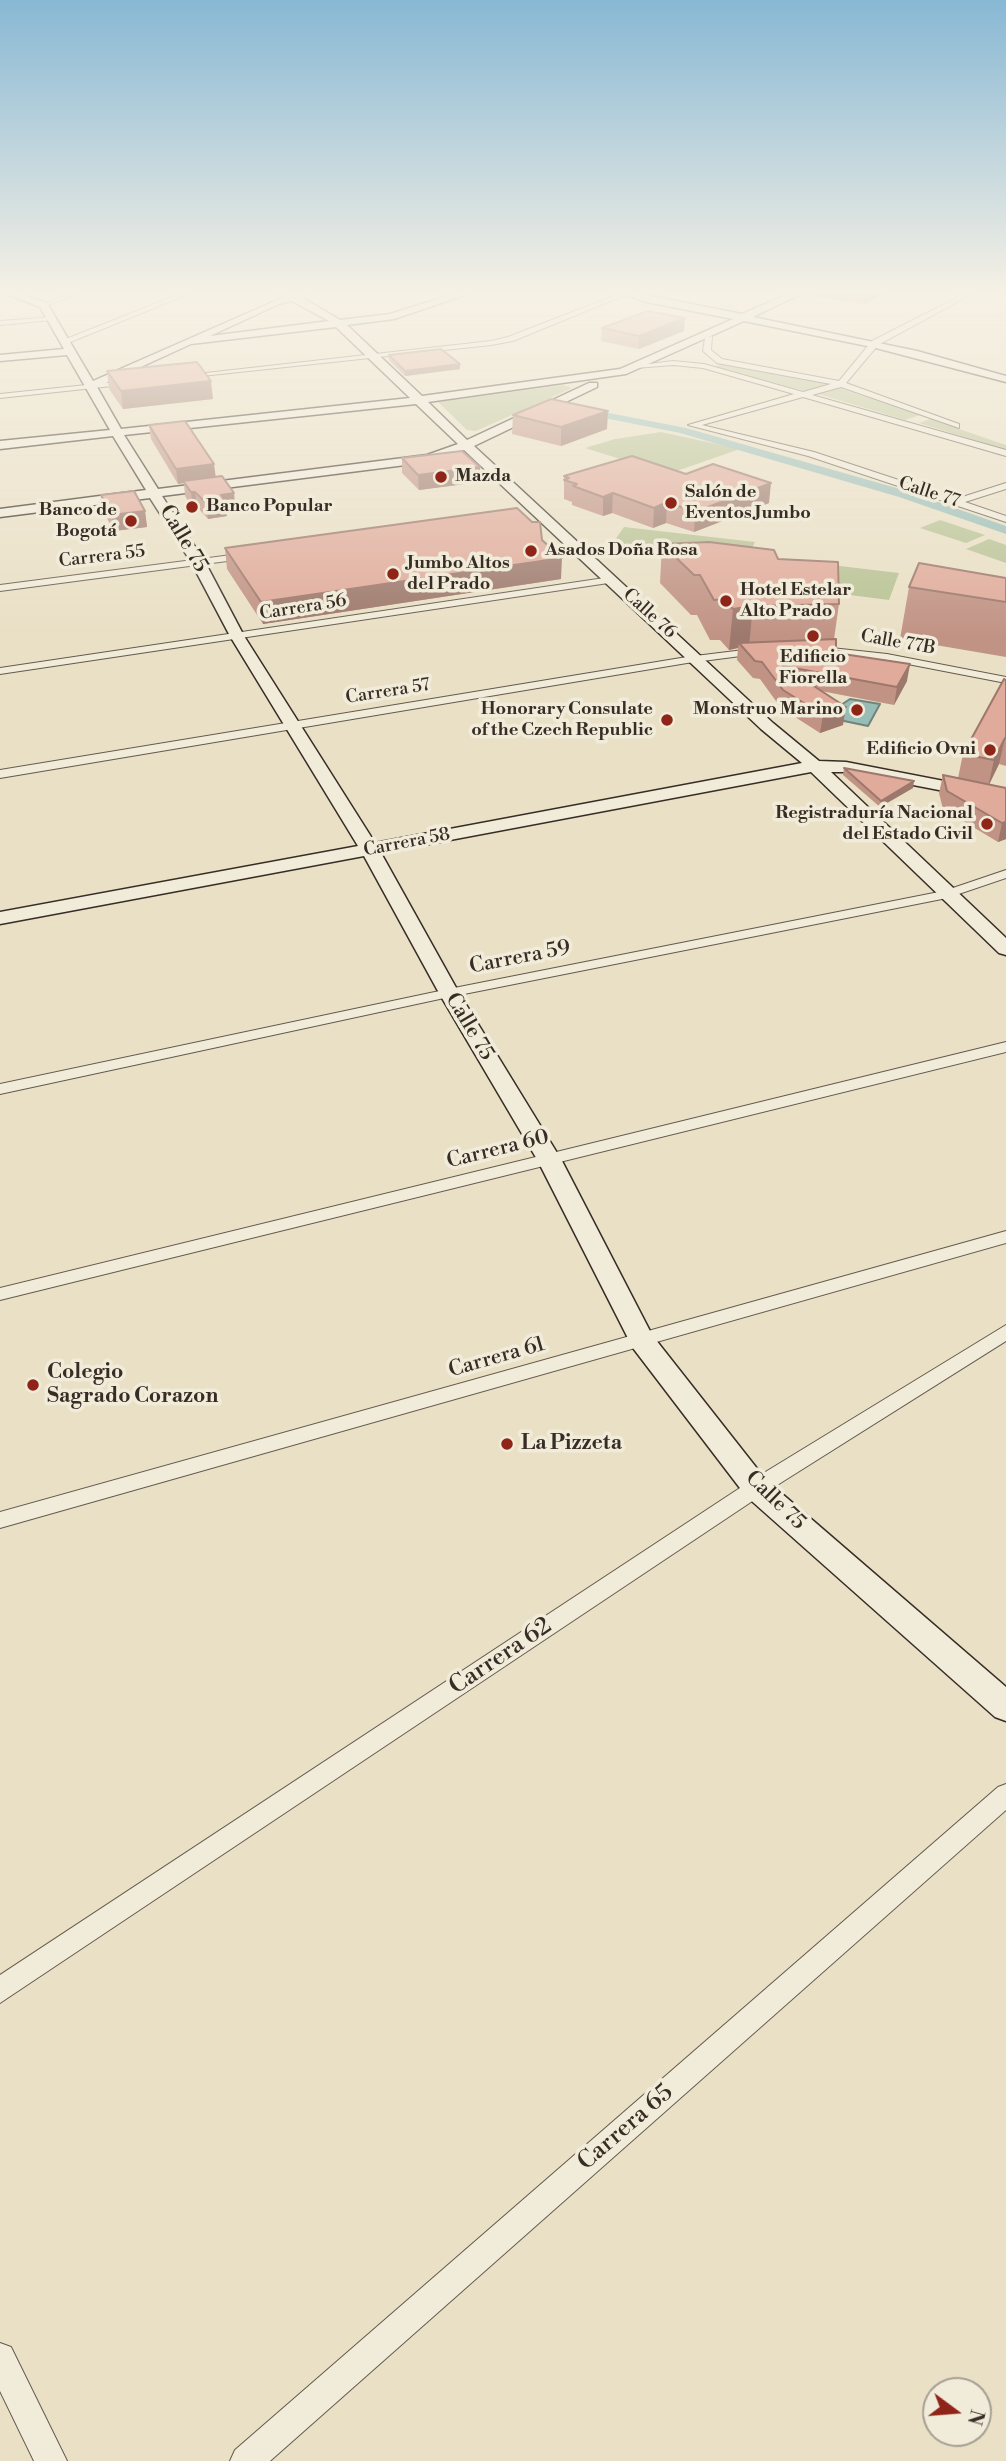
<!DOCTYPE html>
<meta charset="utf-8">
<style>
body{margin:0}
#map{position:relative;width:1006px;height:2461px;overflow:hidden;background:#eae0c6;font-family:"Libre Bodoni",serif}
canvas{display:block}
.north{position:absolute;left:922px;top:2377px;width:70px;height:70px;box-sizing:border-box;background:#f1ebda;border:2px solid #a79f92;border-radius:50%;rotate:106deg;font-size:19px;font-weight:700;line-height:28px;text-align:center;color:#382d25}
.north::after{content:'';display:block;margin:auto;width:24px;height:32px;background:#8f2418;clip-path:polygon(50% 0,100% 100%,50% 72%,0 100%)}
</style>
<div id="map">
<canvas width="1006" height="2461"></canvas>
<div class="north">N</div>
</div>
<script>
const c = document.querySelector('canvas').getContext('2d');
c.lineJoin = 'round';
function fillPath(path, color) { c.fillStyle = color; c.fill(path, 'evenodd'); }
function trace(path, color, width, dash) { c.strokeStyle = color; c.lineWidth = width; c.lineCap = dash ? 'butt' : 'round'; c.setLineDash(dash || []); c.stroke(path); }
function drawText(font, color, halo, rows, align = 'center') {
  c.font = font + ' "Libre Bodoni",serif'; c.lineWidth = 7; c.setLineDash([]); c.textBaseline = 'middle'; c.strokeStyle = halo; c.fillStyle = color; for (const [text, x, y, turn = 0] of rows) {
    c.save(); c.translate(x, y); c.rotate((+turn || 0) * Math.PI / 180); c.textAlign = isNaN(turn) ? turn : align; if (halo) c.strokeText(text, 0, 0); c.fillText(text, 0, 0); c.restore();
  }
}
const green = new Path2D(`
 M722,363L830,384L806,391L714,367Z
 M563,385L572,388L476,431L467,430L438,402Z
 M839,388L920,415L905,420L815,393Z
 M930,419L1006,445V450L919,423Z
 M661,432L740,449L668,474L585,448L615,439Z
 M940,520L985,535L966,543L920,528Z
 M624,527L755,542L742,567L607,551Z
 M989,539L1006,545V563L966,549Z
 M823,564L899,573L889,600L811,590Z`);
const water = new Path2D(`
 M850,699L880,704L868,726L844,721L838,714V707Z`);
const canal = new Path2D(`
 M578,407L686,428L907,491L1006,526V534L899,497L680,433L574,412L573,410Z`);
const street = new Path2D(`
 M71,293H80L46,306L41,305Z
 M182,293H191L68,343L61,341Z
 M621,293H630L513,341L491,345L183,378L179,376L491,341L508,337Z
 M966,293H974L878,345L846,383L959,424V428L841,387L812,395L1006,450V456L803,397L702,425L814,452L956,499L1006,483V489L965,502L1006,516V522L808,456L688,425L794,394L703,368L673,365L636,368L632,366L673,361L704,364L803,392L831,384L717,363L703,351L705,338L712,336L711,350L722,359L839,381L872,341Z
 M54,317L52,320L0,325V321Z
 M134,380L131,384L0,398V394Z
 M247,553L252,556L250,558L0,591V585Z
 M611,577L615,578V582L0,674V668Z
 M813,646L887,654L1006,677V683L887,660L809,651L808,649Z
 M760,648L764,649V653L687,663L0,778V770L687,657Z
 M1006,870V878L947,898L449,997L0,1094V1084L449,989L944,891Z
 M1006,1042V1052L0,1300V1288Z
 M1006,1231V1243L0,1528V1512Z
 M1006,1325V1341L763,1494L0,2003V1975L749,1482Z
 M1006,1784V1810L270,2461H230L235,2450L998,1787Z
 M0,2343L11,2347L67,2461H34L0,2391Z`);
const secondary = new Path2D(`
 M3,293H17L47,303L93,381L284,297L278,293L304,294L303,298L340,320L390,314L457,293H471L394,319L347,325L422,396L620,369L733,319L646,302L621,293H636L742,314L790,293H803L753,317L917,351L1006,376V382L872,347L744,321L626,374L428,402L467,440L589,383H597V387L474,446L773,723L819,761L846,762L1006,793V803L846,772H831L1006,938V955L999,953L811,772L381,853L459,993L562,1161L652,1335L766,1480L1006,1687V1721L995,1717L746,1496L633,1348L538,1161L439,993L364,856L0,924V912L358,846L230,636L191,562L150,498L0,517V509L146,490L113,436L0,449V441L110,430L67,355L0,361V355L64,349L40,307ZM292,301L329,321L210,336L279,304ZM336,327L410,398L121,429L97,387L191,344ZM416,404L458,444L427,455L158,489L124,435ZM464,450L761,729L802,763L375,843L244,636L205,562L162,496L429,462Z`);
const wall = new Path2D(`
 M814,293H887L864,304L813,296Z
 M602,328L684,331L639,349L601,341Z
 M389,355L460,369L405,376L389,360Z
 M107,371L213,399L123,409L109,389Z
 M513,415L607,429L561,446L512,434Z
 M149,425L215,477L234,493L235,508L226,510L227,516L208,519L197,507L193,508L185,496L184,483L178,484L151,439Z
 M402,458L480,467V482L419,490L402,473Z
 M564,476L769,503L694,532L666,523L653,528L612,513L603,516L572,505V502L564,499Z
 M101,495L145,511L147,527L114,531L103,511Z
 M542,540L561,579L263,624L227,569L225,548Z
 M662,544L778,559L839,604L834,639L836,651L907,681L894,705L821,691L843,725L820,733L781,708L760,679L753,678L737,660L738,648L729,650L720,640H710L697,615H691L660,583Z
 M1006,578V657L900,639L909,587Z
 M1006,680V766L999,764L989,784L1006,788V839L998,842L943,809L939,793L943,775L958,778L963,754Z
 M844,768L913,788L880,807L843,775Z`);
const shadedWall = new Path2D(`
 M866,293H887L864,304Z
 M685,318L684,331L639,349V336Z
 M460,364V369L405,376V371Z
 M211,381L213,399L123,409L121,391Z
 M608,411L607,429L561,446V427Z
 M214,464L216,479L183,481L184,483L178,484L176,469Z
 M480,467V482L419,490L418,475Z
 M771,483L769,503L694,532L695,512Z
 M191,492H195L197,507L193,508Z
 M234,493L235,508L226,510L227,516L208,519L206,503L221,495Z
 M613,493L612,513L603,516V497Z
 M667,502L666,523L653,528L654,508Z
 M145,511L147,527L114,531L111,515Z
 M562,558L561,579L263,624L261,602Z
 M753,606L749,646L739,643L738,648L729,650L733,609Z
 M910,664L907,681L894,705L897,687Z
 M846,707L843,725L820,733L823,715Z
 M1005,738L999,764L988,787L994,760Z
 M914,781L913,788L880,807L881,801Z
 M1006,822V839L998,842L1002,823Z`);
const building = new Path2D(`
 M648,311L685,318L639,336L602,328Z
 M441,349L460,364L405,371L389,355Z
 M197,362L211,381L121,391L107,371Z
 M551,399L608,411L561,427L513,415Z
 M185,421L214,464L176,469L149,425Z
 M462,451L480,467L418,475L402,458Z
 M632,456L686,474L713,464L771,483L695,512L667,502L654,508L613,493L603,497L573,486L577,484L564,480L569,478L564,476Z
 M222,476L234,493L221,495L225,501L206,503L195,492H191L183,481Z
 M134,491L145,511L111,515L101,495Z
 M517,508L532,522H540L542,540L562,558L261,602L225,548Z
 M709,542L774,550L778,559L838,562L839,604L753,606L733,609L724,599L714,600L700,575H694L662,544Z
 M919,563L1006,578V602L909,587Z
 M836,639V651L843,652V654L910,664L897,687L783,666L846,707L823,715L783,690L762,662L755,661L739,643Z
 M1004,679L1006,680V738H1005L994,760L963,754Z
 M844,768L914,781L881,801Z
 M943,775L1006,788V822L1002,823L947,791Z`);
const markers = [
 [441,477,7,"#8f2418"],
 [671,503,7,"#8f2418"],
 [192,507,7,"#8f2418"],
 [131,521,7,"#8f2418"],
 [531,551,7,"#8f2418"],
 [393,574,7,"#8f2418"],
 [726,601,7,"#8f2418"],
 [813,636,7,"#8f2418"],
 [857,710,7,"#8f2418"],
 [667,720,7,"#8f2418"],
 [990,750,7,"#8f2418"],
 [987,824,7,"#8f2418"],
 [33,1385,7,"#8f2418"],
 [507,1444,7,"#8f2418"]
];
const farPoinames = [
 ["Mazda",455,477],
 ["Salón de",685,493],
 ["Eventos Jumbo",685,514],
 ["Banco Popular",206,507],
 ["Banco de",117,511,"right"],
 ["Bogotá",117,532,"right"],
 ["Asados Doña Rosa",545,551],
 ["Jumbo Altos",407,564],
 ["del Prado",407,585],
 ["Hotel Estelar",740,591],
 ["Alto Prado",740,612],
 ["Edificio",813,658,"center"],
 ["Fiorella",813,679,"center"],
 ["Honorary Consulate",653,710,"right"],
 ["of the Czech Republic",653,731,"right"],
 ["Monstruo Marino",843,710,"right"],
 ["Edificio Ovni",976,750,"right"],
 ["Registraduría Nacional",973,814,"right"],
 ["del Estado Civil",973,835,"right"]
];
const farStreetnames = [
 ["Calle 77",929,493,18],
 ["Carrera 55",102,557,-7],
 ["Carrera 56",303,608,-9],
 ["Calle 76",649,614,42],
 ["Calle 77B",898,643,10],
 ["Carrera 57",388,692,-9],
 ["Carrera 58",407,843,-11]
];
const streetNames = [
 ["Calle 75",183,539,59],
 ["Carrera 59",520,958,-11],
 ["Calle 75",469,1027,59],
 ["Carrera 60",498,1150,-14],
 ["Carrera 61",497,1358,-16],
 ["Calle 75",775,1501,44]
];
const poiNames = [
 ["Colegio",47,1373],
 ["Sagrado Corazon",47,1397],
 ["La Pizzeta",521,1444]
];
const nearStreetnames = [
 ["Carrera 62",501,1657,-34],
 ["Carrera 65",626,2128,-41]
];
fillPath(green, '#b8c294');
fillPath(water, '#98bdb7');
trace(water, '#72837d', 2);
fillPath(canal, '#98bdb7');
trace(street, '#645a4d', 2);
trace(secondary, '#382d25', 3);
fillPath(street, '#f1ebda');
fillPath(secondary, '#f1ebda');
fillPath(wall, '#c19385');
fillPath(shadedWall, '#9d786c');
fillPath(building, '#e0ab9b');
trace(building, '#9d786c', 2);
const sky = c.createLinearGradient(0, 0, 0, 637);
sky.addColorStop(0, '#88b8d4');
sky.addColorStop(0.46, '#f6f1e5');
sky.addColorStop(1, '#f6f1e500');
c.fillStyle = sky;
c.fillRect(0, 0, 1006, 637);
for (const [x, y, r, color] of markers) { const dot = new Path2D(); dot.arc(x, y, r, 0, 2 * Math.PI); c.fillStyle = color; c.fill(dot); trace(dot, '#f1ebda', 2.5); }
drawText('bold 18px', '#382d25', '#f1ebda', farPoinames, 'left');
drawText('18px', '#382d25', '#f1ebda', farStreetnames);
drawText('21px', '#382d25', '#f1ebda', streetNames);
drawText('bold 21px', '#382d25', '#f1ebda', poiNames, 'left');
drawText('24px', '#382d25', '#f1ebda', nearStreetnames);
</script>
